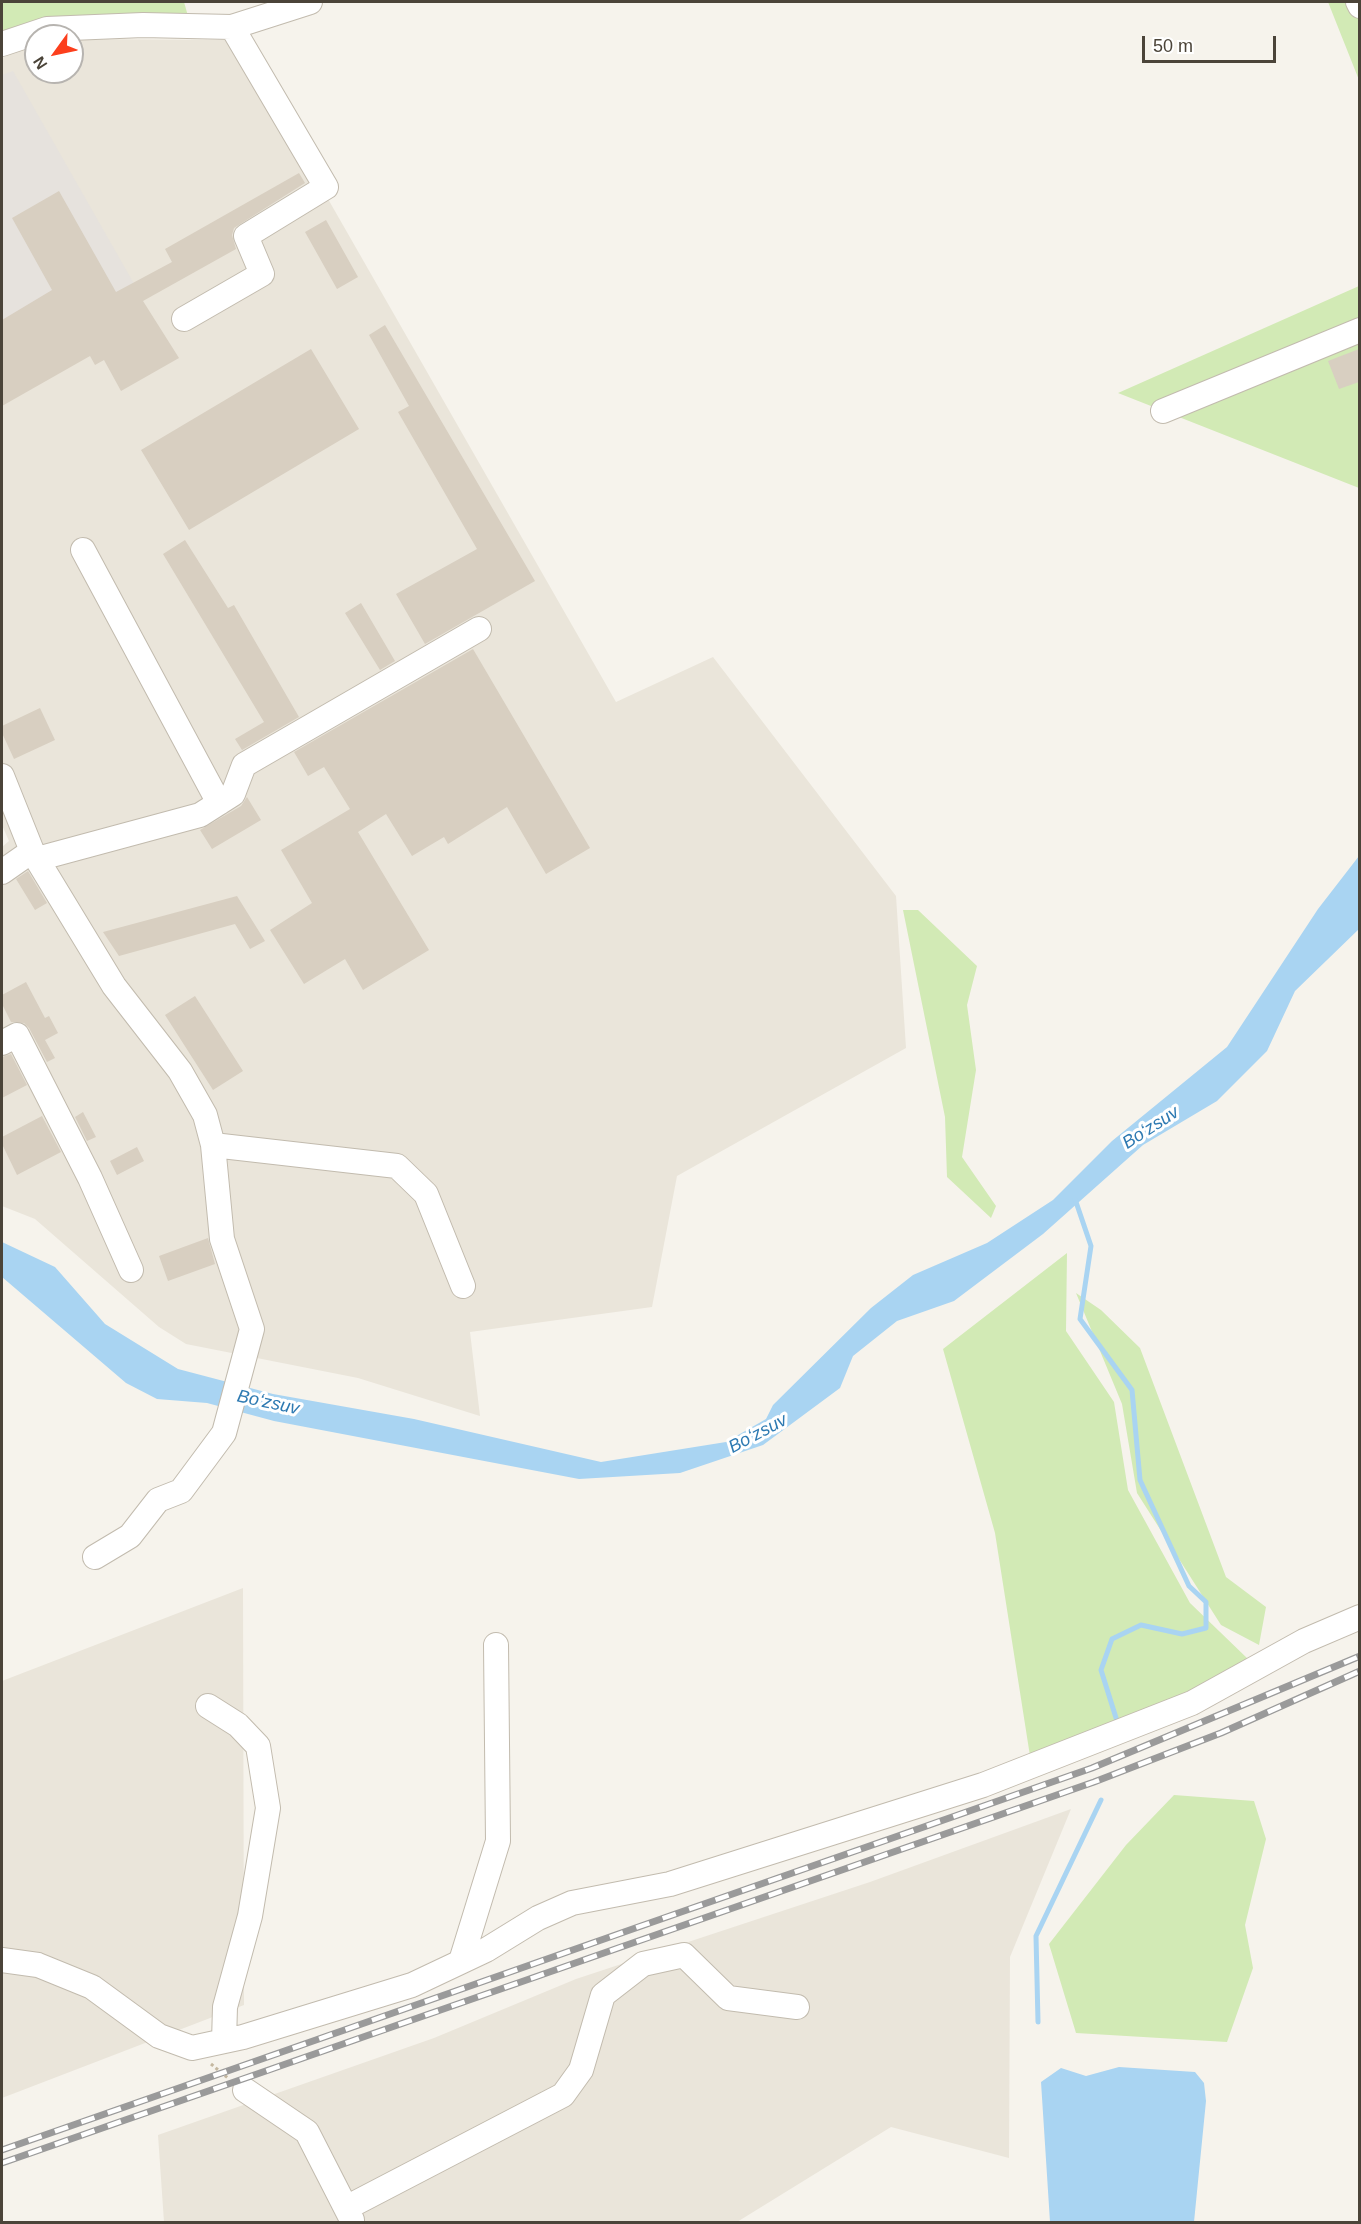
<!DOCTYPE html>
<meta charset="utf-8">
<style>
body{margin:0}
#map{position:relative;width:1361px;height:2224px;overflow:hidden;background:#f6f3ec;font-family:Helvetica,sans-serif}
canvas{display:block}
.frame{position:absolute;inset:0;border:3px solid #4b4439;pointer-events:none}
.north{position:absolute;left:24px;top:24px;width:60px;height:60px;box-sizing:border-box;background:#fff;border:2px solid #b7b4b0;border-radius:50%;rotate:237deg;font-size:16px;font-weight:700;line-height:24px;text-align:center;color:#4b4439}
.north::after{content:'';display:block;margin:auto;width:21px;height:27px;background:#fc3f1d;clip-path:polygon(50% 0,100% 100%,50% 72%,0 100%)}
.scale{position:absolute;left:1142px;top:36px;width:134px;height:27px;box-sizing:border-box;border:3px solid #4b4439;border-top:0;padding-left:8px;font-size:18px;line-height:21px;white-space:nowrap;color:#4b4439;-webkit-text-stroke:4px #fff;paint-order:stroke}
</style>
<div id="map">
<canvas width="1361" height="2224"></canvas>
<div class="frame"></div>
<div class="north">N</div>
<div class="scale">50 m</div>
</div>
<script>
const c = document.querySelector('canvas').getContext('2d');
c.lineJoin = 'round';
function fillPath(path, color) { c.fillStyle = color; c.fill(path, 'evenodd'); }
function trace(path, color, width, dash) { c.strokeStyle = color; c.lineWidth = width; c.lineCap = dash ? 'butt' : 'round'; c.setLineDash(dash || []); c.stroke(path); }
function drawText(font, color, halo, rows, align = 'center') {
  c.font = font + ' Helvetica,sans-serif'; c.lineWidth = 6; c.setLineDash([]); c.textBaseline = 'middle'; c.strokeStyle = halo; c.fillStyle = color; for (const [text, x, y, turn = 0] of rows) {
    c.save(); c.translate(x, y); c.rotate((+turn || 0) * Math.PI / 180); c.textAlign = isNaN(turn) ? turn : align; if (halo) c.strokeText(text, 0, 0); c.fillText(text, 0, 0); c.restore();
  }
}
const residential = new Path2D(`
 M72,39L237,40L616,702L713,657L896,896L906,1048L677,1176L652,1307L470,1332L480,1416L358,1378L186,1344L159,1327L35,1219L2,1206V847L9,841L2,825V58L36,44V72H72Z
 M243,1588L244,2005L2,2098V1681Z
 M1071,1809L1010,1957L1009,2158L891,2127L737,2222H164L158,2135L434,2038L576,1979L870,1882Z`);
const industrial = new Path2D(`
 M13,71L141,296L2,378V75Z`);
const green = new Path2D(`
 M2,2H184L188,16L2,35Z
 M1328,2H1359V80Z
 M1359,286V488L1118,393Z
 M903,910H918L977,966L967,1005L976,1070L962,1157L996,1206L991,1218L947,1177L945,1117Z
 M1067,1253L1066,1331L1114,1402L1128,1490L1190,1603L1248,1659L1173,1700L1030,1756L995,1533L943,1349Z
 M1076,1293L1101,1310L1140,1348L1226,1577L1266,1607L1259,1645L1221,1625L1137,1493L1122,1404Z
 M1174,1795L1254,1801L1266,1839L1245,1925L1253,1968L1227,2042L1076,2033L1049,1944L1126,1845Z`);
const water = new Path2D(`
 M1359,856V929L1295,991L1267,1051L1217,1101L1143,1145L1043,1234L954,1301L897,1321L853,1356L840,1388L763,1445L680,1473L579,1479L274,1421L207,1403L157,1399L126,1383L2,1277V1242L55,1267L105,1324L178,1369L273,1394L414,1419L601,1462L726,1442L766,1419L773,1405L871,1308L913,1275L987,1243L1053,1200L1112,1141L1227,1047L1318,909Z
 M1119,2067L1195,2072L1204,2083L1206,2101L1194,2222H1050L1041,2082L1061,2068L1086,2076Z`);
const stream = new Path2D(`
 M1075,1199L1091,1246L1080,1319L1132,1390L1140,1480L1189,1586L1206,1602V1628L1182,1634L1141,1625L1112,1639L1101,1670L1117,1721
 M1038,2022L1036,1936L1101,1800`);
const building = new Path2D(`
 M299,173L305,183L234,228L232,235L236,249L143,301L179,358L121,391L104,360L95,365L90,356L2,406V320L52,290L12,218L59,191L116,292L172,262L165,249Z
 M326,220L358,277L337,289L305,232Z
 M385,325L535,581L425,644L396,594L477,549L398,412L409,406L369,335Z
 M311,349L359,429L189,530L141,450Z
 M1359,349V382L1339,389L1328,361Z
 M185,540L228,608L234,605L299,717L242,750L235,739L264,722L163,554Z
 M361,603L395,661L380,670L345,613Z
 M473,649L590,848L546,874L507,807L448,844L444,837L412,856L386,814L358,832L429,950L363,990L345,959L304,984L270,930L312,903L281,850L350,809L324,767L308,776L294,752Z
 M40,708L55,740L14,759L2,733V726Z
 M247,797L261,820L212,849L200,830L241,806Z
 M28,871L47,903L35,910L16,879Z
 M237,896L265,941L250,949L235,924L119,956L103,932Z
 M26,982L45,1018L49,1016L58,1033L45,1040L55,1058L47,1062L29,1028L24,1023L11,1022L2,1004V995Z
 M195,996L243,1071L213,1090L165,1015Z
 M11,1054L27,1085L2,1098V1057Z
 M83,1112L96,1137L87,1141L75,1117Z
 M42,1116L61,1152L17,1175L2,1144V1137Z
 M137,1147L144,1161L117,1175L110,1161Z
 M208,1238L215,1264L168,1281L159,1256Z`);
const path = new Path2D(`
 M211,2064L229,2079`);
const minor = new Path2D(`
 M1358,2L1360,6
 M2,44L47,29L143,25L232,27L310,2
 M184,319L262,274L246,236L326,187L232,27
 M1163,411L1360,330
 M83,550L219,803
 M2,776L32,851L114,986L180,1071L205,1115L213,1145L222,1239L252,1329L224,1433L181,1491L158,1500L130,1536L95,1557
 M37,859L200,815L233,794L244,765L479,629
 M2,872L32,851
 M2,1043L17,1035L90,1178L131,1270
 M213,1145L397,1166L426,1194L463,1286
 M208,1706L238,1725L258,1746L268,1808L250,1916L225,2007L224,2041
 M2,1960L38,1965L92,1987L159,2036L192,2048L243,2037L412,1985L486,1950L538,1918L572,1903L670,1884L983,1785L1192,1703L1304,1641L1360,1617
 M461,1961L498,1841L496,1645
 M245,2090L307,2132L352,2220
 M346,2208L563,2095L581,2070L603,1995L643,1964L684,1955L728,1998L797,2007`);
const rail = new Path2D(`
 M2,2150L1092,1768L1360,1656
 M2,2163L1094,1782L1221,1733L1360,1671`);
const waterNames = [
 ["Boʻzsuv",1151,1128,-33],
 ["Boʻzsuv",268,1403,12],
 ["Boʻzsuv",758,1434,-28]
];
fillPath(residential, '#eae5da');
fillPath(industrial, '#e6e2dd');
fillPath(green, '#d2eab5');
fillPath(water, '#a9d4f2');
trace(stream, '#a9d4f2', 5);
fillPath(building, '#d8cfc1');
trace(minor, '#c2bbae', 26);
trace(path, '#c4b79f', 3, [3, 3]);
trace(minor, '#fff', 24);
trace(rail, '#9a9a9a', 7);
trace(rail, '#fff', 4.5, [14]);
drawText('italic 18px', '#2e7ab2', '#fff', waterNames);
</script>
